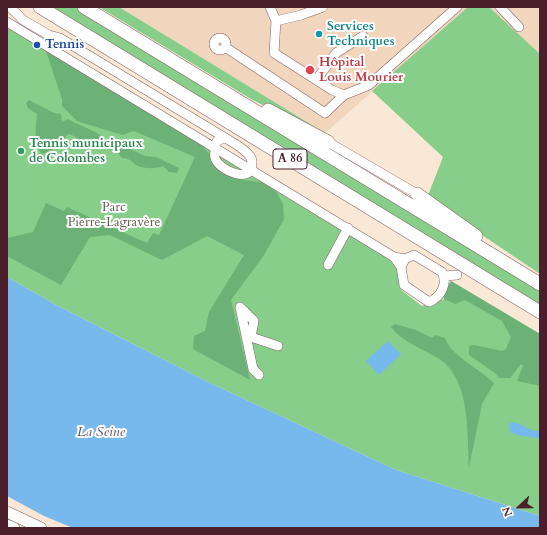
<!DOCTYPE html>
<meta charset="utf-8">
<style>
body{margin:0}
#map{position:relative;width:547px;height:535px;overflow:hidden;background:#f8e8d5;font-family:Cardo,serif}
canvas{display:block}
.frame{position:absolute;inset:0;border:8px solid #4a1f2b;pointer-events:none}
.north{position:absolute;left:499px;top:487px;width:40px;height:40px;-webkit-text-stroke:3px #fff;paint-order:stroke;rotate:248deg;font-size:11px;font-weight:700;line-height:16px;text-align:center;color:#4a1f2b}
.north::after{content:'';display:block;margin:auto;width:14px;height:18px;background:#4a1f2b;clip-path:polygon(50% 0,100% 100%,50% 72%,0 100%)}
</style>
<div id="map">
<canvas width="547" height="535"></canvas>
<div class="frame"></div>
<div class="north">N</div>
</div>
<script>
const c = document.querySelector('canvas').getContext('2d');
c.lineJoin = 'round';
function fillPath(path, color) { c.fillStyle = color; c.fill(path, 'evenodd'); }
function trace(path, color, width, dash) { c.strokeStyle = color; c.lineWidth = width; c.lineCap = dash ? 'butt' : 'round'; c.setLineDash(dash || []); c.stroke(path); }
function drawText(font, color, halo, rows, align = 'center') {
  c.font = font + ' Cardo,serif'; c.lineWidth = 4; c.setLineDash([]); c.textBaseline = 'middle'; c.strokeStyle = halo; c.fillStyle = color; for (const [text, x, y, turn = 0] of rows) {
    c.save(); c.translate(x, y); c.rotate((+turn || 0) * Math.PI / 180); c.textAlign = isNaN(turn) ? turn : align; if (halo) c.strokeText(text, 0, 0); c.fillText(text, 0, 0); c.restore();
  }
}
const built = new Path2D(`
 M119,7H469L325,133Z
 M488,7H540V54Z`);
const green = new Path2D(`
 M48,7H75L540,291V306Z
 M99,7H119L325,133L315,132L251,99Z
 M468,7H489L540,54V274L427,198L443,157L372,91Z
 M7,25L276,191L396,262L401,290L422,306L444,299L443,295L451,281L540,334V516L396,470L210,383L58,306L7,277Z`);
const forest = new Path2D(`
 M45,48L199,142L219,165L241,180L262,182L276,191L283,204L284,219L264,255L231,300L250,380L193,349L194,336L205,331L209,312L244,255L207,236L162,260L110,235L90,237L61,285L7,256V238L33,232L46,203L64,211L67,207L147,243L153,233L159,235L195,157L134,131L122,135L77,121L62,106V99Z
 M29,100L54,113L61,114L62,122L68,119C81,127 94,129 105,139H117L119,144L145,156L156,157L179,168L177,173L169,172L163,166C157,169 142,169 136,165C131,161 129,158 122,158L115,150H111L101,144C84,150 79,135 68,134C60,144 54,150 42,154C33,144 36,126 37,114L28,108L26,103Z
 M451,281L540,334V386L517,381L523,366L521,364L510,378H499L495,373L469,355V346L474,345L502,351L506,349L511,337L502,321L465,300L455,304L444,299L443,293Z
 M395,324L416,330L432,338L435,335L445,338C451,356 480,369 494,383L482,404L469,467C467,432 471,376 436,357C421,348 401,341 391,327Z`);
const water = new Path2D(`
 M7,277L58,306L210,383L396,470L540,516V528H73L44,516L7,496Z
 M388,341L401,354L379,375L366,361Z
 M512,422C521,422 528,432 540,431V439C530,436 518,437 510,432L509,424Z`);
const minor = new Path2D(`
 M270,7L276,21L301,15L323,7
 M500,7L519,27
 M276,21L274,53L332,90L344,95L369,85L457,7
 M7,22L215,148C215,151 214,155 215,158C219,171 254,185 252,163C252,161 251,157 249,155C246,151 241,148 237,145L60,38L49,35L23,20L10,7
 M214 44a6 6 0 1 1 12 0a6 6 0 1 1-12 0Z
 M225,47L325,113L344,95
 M317,79L336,53L363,36
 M224,138L217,141L215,148L394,257L405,259
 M328,142L417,194
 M394,257L401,267L404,285L429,302C441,297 448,284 442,272L414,255L405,259L401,267
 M328,265L348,228
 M444,276L457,275
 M259,375L253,369L240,307L254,321L251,337L278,346`);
const major = new Path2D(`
 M7,512L41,528
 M7,525L14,528`);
const highway = new Path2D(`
 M40,7L540,312
 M84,7L540,284
 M268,110L328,142
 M417,194L476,236`);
const markers = [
 [319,34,4,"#0f9aa8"],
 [37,45,4,"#1a4fb4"],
 [310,70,5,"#e0444e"],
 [21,151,4,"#2e9e5b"]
];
const shields = [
 [290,159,34]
];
const shieldNames = [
 ["A 86",290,159]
];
const cultureNames = [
 ["Services",327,27],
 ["Techniques",327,42]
];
const transitNames = [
 ["Tennis",45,45]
];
const healthNames = [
 ["Hôpital",319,63],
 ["Louis Mourier",319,78]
];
const leisureNames = [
 ["Tennis municipaux",29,144],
 ["de Colombes",29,159]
];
const parkNames = [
 ["Parc",114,208],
 ["Pierre-Lagravère",114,223]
];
const waterNames = [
 ["La Seine",101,433]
];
fillPath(built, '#f1d5bc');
fillPath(green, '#86ce89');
fillPath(forest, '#6cb175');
fillPath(water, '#77b9ec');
trace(minor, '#876566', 10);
trace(major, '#876566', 12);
trace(highway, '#876566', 14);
trace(minor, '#fff', 9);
trace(major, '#fff', 11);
trace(highway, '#fff', 13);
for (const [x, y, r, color] of markers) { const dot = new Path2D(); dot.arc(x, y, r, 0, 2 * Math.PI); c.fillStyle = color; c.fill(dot); trace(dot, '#fff', 1.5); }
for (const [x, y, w] of shields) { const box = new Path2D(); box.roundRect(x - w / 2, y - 10, w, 20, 3); c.fillStyle = '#fff'; c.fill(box); trace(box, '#4a1f2b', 1); }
drawText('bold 12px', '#4a1f2b', null, shieldNames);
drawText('bold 13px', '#0d838f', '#fff', cultureNames, 'left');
drawText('bold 13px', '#164399', '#fff', transitNames, 'left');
drawText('bold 13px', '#be3a42', '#fff', healthNames, 'left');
drawText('bold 13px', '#27864d', '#fff', leisureNames, 'left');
drawText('13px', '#5f5c4c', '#fff', parkNames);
drawText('italic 14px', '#5a556f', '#fff', waterNames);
</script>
